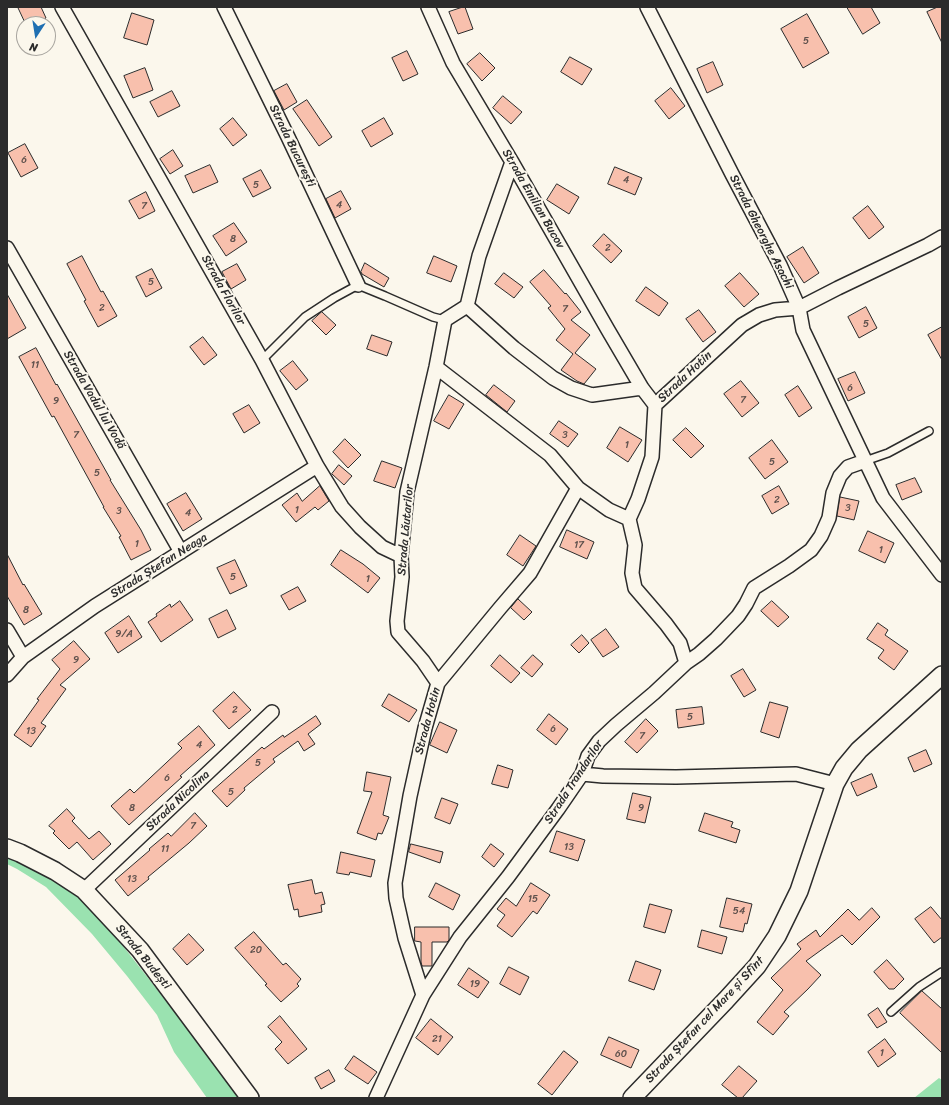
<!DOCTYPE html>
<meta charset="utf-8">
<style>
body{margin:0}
#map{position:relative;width:949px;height:1105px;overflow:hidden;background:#fbf7ec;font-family:Sriracha,sans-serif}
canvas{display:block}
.frame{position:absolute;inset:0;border:8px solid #2b2b2b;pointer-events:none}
.north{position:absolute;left:16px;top:16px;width:40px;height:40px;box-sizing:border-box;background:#fbf7ec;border:1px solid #a8a59f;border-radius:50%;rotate:192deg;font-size:11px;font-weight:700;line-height:16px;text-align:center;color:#2b2b2b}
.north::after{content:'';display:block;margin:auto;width:14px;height:18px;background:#1f6fb2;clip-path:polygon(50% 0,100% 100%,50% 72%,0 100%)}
</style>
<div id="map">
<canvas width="949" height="1105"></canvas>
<div class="frame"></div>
<div class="north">N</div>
</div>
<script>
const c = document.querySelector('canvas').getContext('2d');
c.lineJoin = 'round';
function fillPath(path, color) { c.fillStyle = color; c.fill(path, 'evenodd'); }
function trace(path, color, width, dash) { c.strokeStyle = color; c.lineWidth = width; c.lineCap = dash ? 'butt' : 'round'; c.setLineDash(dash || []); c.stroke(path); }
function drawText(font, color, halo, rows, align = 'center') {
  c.font = font + ' Sriracha,sans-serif'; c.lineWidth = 4; c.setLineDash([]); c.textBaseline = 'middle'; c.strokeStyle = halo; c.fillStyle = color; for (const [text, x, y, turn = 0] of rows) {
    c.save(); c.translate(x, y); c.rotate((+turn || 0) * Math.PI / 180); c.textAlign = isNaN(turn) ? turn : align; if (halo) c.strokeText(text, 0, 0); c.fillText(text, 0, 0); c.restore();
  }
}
const green = new Path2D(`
 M7,856L28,864L68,887L109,928L177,1015L239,1098H207L174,1052L157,1015L127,976L92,934L46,887L17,869L7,864Z
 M939,1078L942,1080V1098H914Z`);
const building = new Path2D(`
 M18,7H41L46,18L34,24H26Z
 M463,7H465L473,29L458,34L449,12Z
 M847,7H871L880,23L863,34Z
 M938,7H942V43L927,12Z
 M132,13L154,20L147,45L124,38Z
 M807,14L829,53L803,68L781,29Z
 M407,51L418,74L403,81L392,58Z
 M480,53L495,68L482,81L467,64Z
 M570,57L592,69L582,85L561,72Z
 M713,62L723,85L707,93L697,69Z
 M145,68L153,90L133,98L124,76Z
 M287,84L297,102L284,110L274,91Z
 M671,88L685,106L669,119L655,101Z
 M172,91L180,106L158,117L150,102Z
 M503,96L522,112L511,124L493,108Z
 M307,100L332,137L319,146L293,109Z
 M233,118L247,135L233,146L220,129Z
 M384,118L393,134L371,147L362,131Z
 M25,144L38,168L21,177L8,153Z
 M173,150L183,166L170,174L160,159Z
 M210,165L218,182L193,193L185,176Z
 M615,167L642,178L635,195L608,184Z
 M261,170L271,188L253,197L243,179Z
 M557,184L579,197L569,214L547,200Z
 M341,191L351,209L335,218L326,199Z
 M146,192L155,211L139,219L129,201Z
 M868,206L884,227L869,239L853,218Z
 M234,223L247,242L226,256L213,236Z
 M604,234L622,251L611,263L593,246Z
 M803,247L819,273L804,283L787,257Z
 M82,256L101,292L103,291L117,316L98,327L84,301L86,300L67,264Z
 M434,256L457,266L451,282L427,273Z
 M365,263L389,278L384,287L362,274L361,272Z
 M237,264L246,280L231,289L222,272Z
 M152,269L162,288L146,297L136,277Z
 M544,270L565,294L566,293L581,312L571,320L590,335L575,353L596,369L584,384L577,381L561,370L573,354L556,340L565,329L548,308L551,306L530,282Z
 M504,273L523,287L514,298L495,284Z
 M740,273L759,294L744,307L725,286Z
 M646,287L668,303L659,316L636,301Z
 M7,294L26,328L7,339Z
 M866,307L877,328L859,338L848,317Z
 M699,310L716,332L703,342L686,319Z
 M322,312L336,325L326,335L312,321Z
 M942,327V360L928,335Z
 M372,335L392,342L387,356L367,349Z
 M203,337L217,355L204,365L190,347Z
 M36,348L56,385L57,384L89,441L111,480H110L141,530L151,550L131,560L119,537L121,536L103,507H104L54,416L52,417L19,357Z
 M293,361L308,380L296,390L280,371Z
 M855,372L865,393L848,401L838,379Z
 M741,381L759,403L742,417L724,394Z
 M494,385L515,401L507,412L486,395Z
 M798,386L812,408L799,417L785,395Z
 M449,395L464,404L449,429L434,421Z
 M249,405L260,423L244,433L233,414Z
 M559,421L578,434L568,447L550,434Z
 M620,427L642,440L628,462L607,448Z
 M686,428L704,446L691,458L673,440Z
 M345,439L361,455L348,468L333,452Z
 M772,440L788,462L765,479L749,458Z
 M382,461L402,468L395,488L374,481Z
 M339,465L352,476L344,485L332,474Z
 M915,478L922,492L902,500L896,485Z
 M320,486L329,501L318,510L315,507L296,522L282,505L297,493L302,501Z
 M779,486L789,504L772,514L762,496Z
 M186,493L202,519L183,531L167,504Z
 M840,497L859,501L854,520L837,516Z
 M567,530L594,542L587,559L560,547Z
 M868,531L894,543L885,563L859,551Z
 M520,535L536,546L523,566L507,555Z
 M341,550L363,564L380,578L368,593L331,565Z
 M7,554L23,585L24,584L42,614L24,625L7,596Z
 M235,560L247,586L230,594L217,568Z
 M298,587L306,601L289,610L281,596Z
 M518,599L532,612L524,620L511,608Z
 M180,601L193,620L161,642L148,622L157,616L156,614L170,604L171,607Z
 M772,601L789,617L778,627L761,611Z
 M227,610L236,629L218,638L209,619Z
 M129,616L142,637L118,653L105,633Z
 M878,623L888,630L885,635L908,651L894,670L878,658L884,650L867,639Z
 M606,629L619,647L603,657L591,640Z
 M582,635L589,643L579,653L571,645Z
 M74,641L90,659L60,685L66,689L41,723L46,726L31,747L14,735L39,700L37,699L60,669L52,660Z
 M500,655L520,673L511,683L491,666Z
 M533,655L543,664L532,677L521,668Z
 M743,669L756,690L744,697L731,676Z
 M234,692L251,710L229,729L213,711Z
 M389,694L417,710L409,722L382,706Z
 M770,702L788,707L779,738L761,732Z
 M702,707L704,724L678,728L676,710Z
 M549,714L568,729L556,745L537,730Z
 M316,716L321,724L308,734L315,744L304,751L298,741L273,759L275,762L244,788L245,790L227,807L212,791L262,747L264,749L283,735L284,737Z
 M646,719L658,731L637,753L625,742Z
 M440,722L457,730L447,753L430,745Z
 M199,726L215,745L180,776L182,777L129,825L111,806L130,789L134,793L182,748L178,744Z
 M926,750L932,764L914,772L908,758Z
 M498,765L513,770L508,788L492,784Z
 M367,772L391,777L383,815L389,817L382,834L378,833L376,840L357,833L372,792L364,791Z
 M872,774L877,787L857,796L851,783Z
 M633,793L651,797L645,823L627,819Z
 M442,798L458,804L450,824L435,818Z
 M67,809L75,818L72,821L89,839L99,831L111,844L93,860L77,842L69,849L53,833L55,831L49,826Z
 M195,813L207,826L189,843L148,877L149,879L128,896L115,880L150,850L149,849L168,833L171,836Z
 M705,813L733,822L731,827L740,830L736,843L699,831Z
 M557,831L585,840L578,861L550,852Z
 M411,844L443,852L440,863L409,852Z
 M491,844L504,854L494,867L482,857Z
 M341,852L375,860L371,877L350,872L349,875L337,873Z
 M312,880L315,894L322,892L325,904L321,905L322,912L299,917L298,909L294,910L288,885Z
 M436,883L460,895L453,910L429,897Z
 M531,883L550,895L537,914L533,911L512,937L497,926L505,915L497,909L506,898L516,906Z
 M727,898L752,904L747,924L745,923L743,932L720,927Z
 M650,904L672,910L665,933L644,927Z
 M931,907L942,920V937L934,943L915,919Z
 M872,908L880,917L852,945L842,935L806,961L821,975L808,989L784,1012L789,1016L773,1035L757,1022L783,990L771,978L801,949L797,944L816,930L820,937L848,909L859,920Z
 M415,927H449V940L447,942H432V966H422L421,962V942L415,941Z
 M702,930L727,937L722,954L698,947Z
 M254,932L283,965L286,963L301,979L297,984L299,986L281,1002L265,985L267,984L235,948Z
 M189,934L204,950L187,965L173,949Z
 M887,960L904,979L894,989H889L874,972Z
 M636,961L661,970L654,990L629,981Z
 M509,967L529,977L520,995L500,984Z
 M469,968L489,982L478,998L458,985Z
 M922,991L942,1009V1053L900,1013Z
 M878,1008L887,1022L877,1028L868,1015Z
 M280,1016L307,1049L288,1064L275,1049L282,1042L268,1027Z
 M431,1019L453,1037L438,1055L416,1038Z
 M609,1037L639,1050L631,1068L601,1055Z
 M885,1039L896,1054L878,1067L868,1052Z
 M564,1051L578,1062L552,1095L538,1084Z
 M354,1056L377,1072L368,1084L345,1069Z
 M739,1066L757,1081L742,1098H738L722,1085Z
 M329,1070L335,1081L321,1089L315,1078Z`);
const service = new Path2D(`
 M262,360L305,317L334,298L358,285L385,296L433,317L445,320
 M865,461L888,453L929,431
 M891,1012L919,987L942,972`);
const minor = new Path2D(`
 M62,7L262,360L317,466L342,507L360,527L382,547L401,556
 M224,7L288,137L358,285
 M428,7L453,63L512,162L608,330L642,388L655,405
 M647,7L732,174L780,265L799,308L803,330L883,498L942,575
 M7,248L181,552
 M467,306L514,348L553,378L571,388L592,395L642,388
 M436,367L550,455L578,488L609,510L629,519
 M7,630L23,657
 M686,663L680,643L666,624L635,588L632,573L635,545L629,519L638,499L652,457L655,405L742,325L759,315L775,310L799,308L838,288L928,245L942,237
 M7,675L23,657L95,606L317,466
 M438,683L423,661L398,632L397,621L402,577L401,556L407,492L436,367L445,320L467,306L479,256L512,162
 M582,774L603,776L676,777L796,774L835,784
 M84,890L272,712
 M423,995L405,938L396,898L395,883L410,796L425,728L438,683L500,608L530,573L578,488
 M376,1098L423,995L460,937L508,877L558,809L582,774L588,756L599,741L616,725L654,693L686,663L699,654L716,639L738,616L746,604L754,588L789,566L811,550L821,536L829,518L833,493L840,476L848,467L865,461`);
const tertiary = new Path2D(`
 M7,848L20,853L55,871L84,890L140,950L250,1098
 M632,1098L726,1000L757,966L777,936L799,891L835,784L844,768L859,750L942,675`);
const numberNames = [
 ["5",806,41],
 ["6",24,160],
 ["4",626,180],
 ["5",256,185],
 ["4",339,205],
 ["7",144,206],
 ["8",233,239],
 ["2",608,248],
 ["5",151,282],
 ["2",102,308],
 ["7",565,309],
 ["5",866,324],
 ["11",35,365],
 ["6",850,388],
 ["7",743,400],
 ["9",56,401],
 ["7",76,435],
 ["3",565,435],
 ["1",627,445],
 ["5",772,462],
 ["5",97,473],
 ["2",777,500],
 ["3",848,508],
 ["1",297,510],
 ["3",119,511],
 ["4",188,513],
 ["1",137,544],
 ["17",579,545],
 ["1",881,550],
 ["5",233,577],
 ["1",368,579],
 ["8",26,610],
 ["9/A",124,634],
 ["9",76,660],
 ["2",235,710],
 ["5",690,717],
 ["6",553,729],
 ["13",31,731],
 ["7",642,736],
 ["4",199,745],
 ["5",258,763],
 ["6",167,778],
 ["5",231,792],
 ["8",132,808],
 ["9",641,808],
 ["7",193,826],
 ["13",569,847],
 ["11",165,849],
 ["13",132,879],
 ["15",533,899],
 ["54",739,911],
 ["20",256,950],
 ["19",475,984],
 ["21",437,1039],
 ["1",882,1053],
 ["60",621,1054]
];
const streetNames = [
 ["Strada București",292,146,64],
 ["Strada Emilian Bucov",533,199,60],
 ["Strada Gheorghe Asachi",761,232,63],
 ["Strada Florilor",223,290,61],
 ["Strada Hotin",685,377,-43],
 ["Strada Vadul lui Vodă",94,400,60],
 ["Strada Lăutarilor",406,530,-85],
 ["Strada Ștefan Neaga",159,566,-32],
 ["Strada Hotin",428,721,-75],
 ["Strada Trandarilor",574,782,-57],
 ["Strada Nicolina",178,801,-43],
 ["Strada Budești",143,957,51],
 ["Strada Ștefan cel Mare și Sfînt",705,1020,-47]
];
fillPath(green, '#9ae2b0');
fillPath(building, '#f8c0ad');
trace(building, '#2b2b2b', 1);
trace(service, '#2b2b2b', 10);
trace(minor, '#2b2b2b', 16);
trace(tertiary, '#2b2b2b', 20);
trace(service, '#fbf7ec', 7);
trace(minor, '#fbf7ec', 13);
trace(tertiary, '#fbf7ec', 17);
drawText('10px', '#5e504c', null, numberNames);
drawText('12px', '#2b2b2b', '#fbf7ec', streetNames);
</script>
